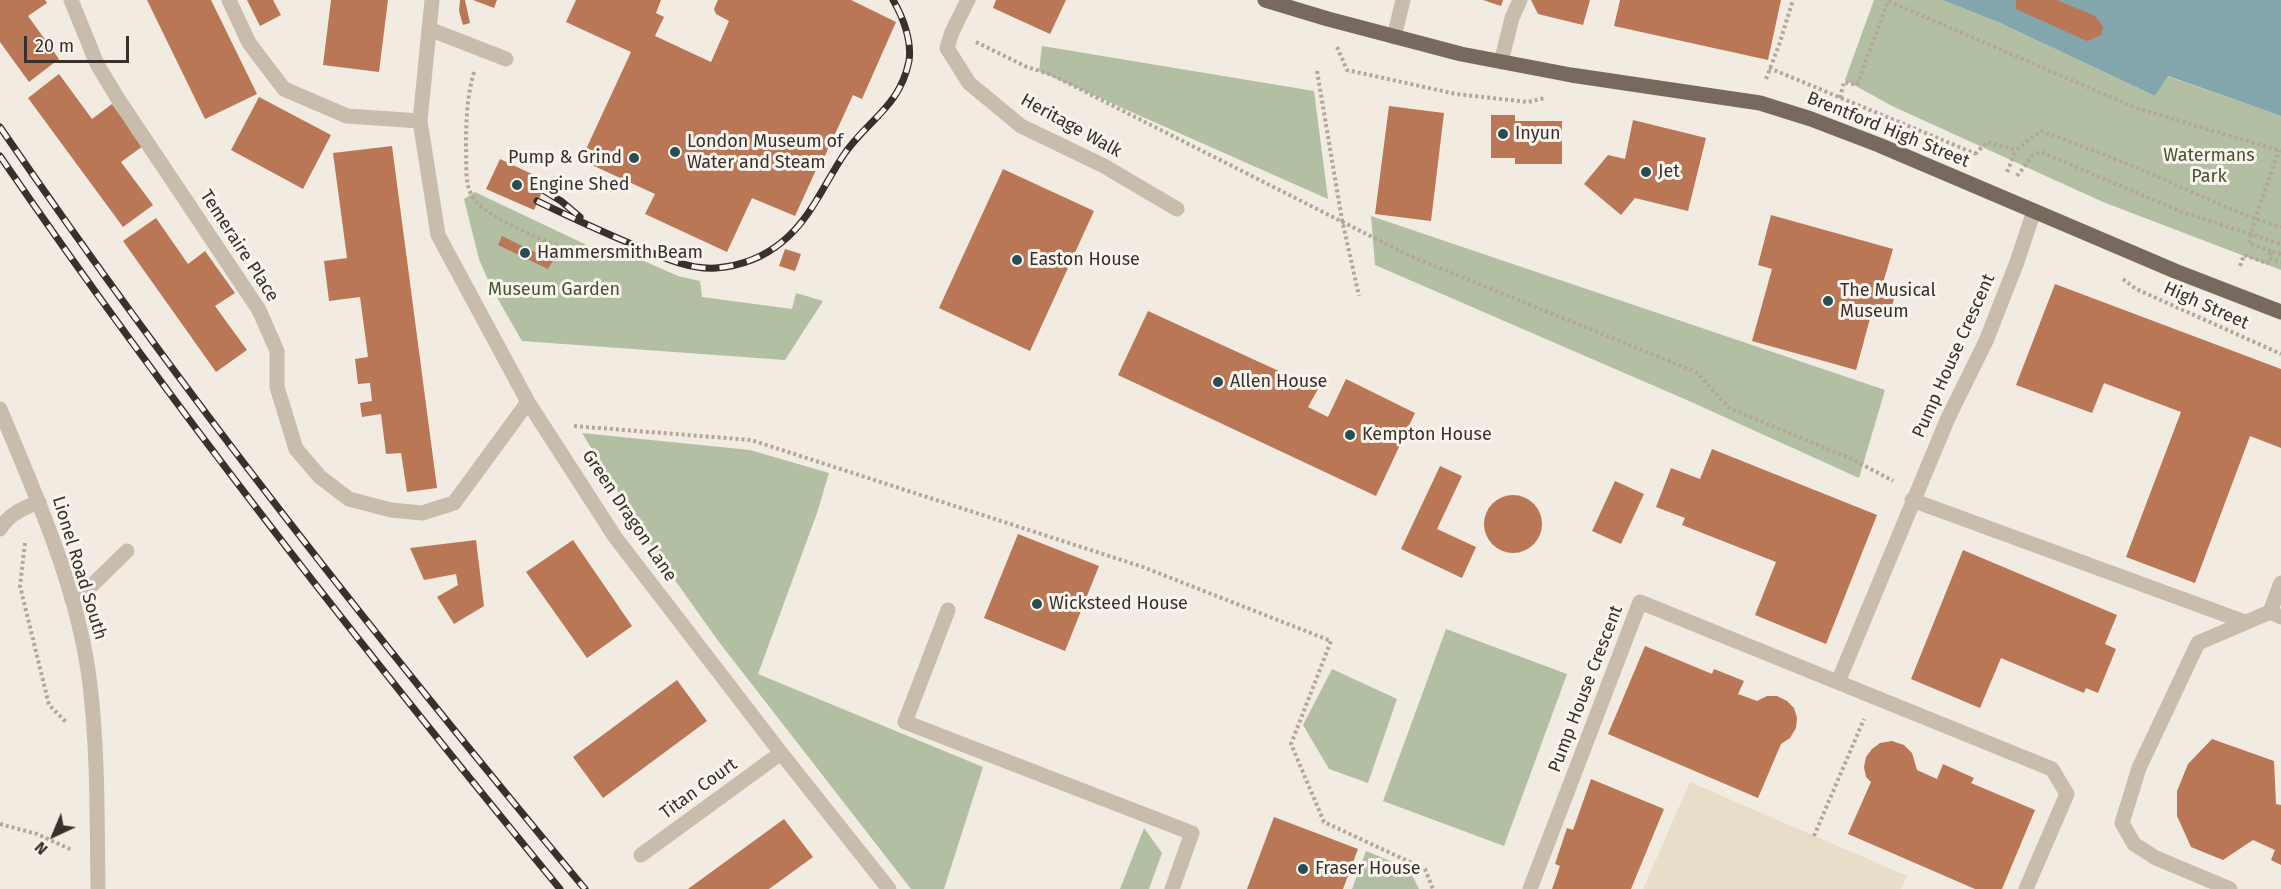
<!DOCTYPE html>
<style>
body{margin:0}
#map{position:relative;width:2281px;height:889px;overflow:hidden;background:#f1ebe1;font-family:"Fira Sans",sans-serif}
canvas{display:block}
.north{position:absolute;left:24px;top:805px;width:60px;height:60px;-webkit-text-stroke:4px #f9f4ed;paint-order:stroke;rotate:224deg;font-size:16px;font-weight:700;line-height:24px;text-align:center;color:#37302b}
.north::after{content:'';display:block;margin:auto;width:21px;height:27px;background:#37302b;clip-path:polygon(50% 0,100% 100%,50% 72%,0 100%)}
.scale{position:absolute;left:24px;top:36px;width:105px;height:27px;box-sizing:border-box;border:3px solid #37302b;border-top:0;padding-left:8px;font-size:18px;line-height:21px;white-space:nowrap;color:#37302b;-webkit-text-stroke:4px #f9f4ed;paint-order:stroke}
</style>
<div id="map">
<canvas width="2281" height="889"></canvas>
<div class="north">N</div>
<div class="scale">20 m</div>
</div>
<script>
const c = document.querySelector('canvas').getContext('2d');
c.lineJoin = 'round';
function fillPath(path, color) { c.fillStyle = color; c.fill(path, 'evenodd'); }
function trace(path, color, width, dash) { c.strokeStyle = color; c.lineWidth = width; c.lineCap = dash ? 'butt' : 'round'; c.setLineDash(dash || []); c.stroke(path); }
function drawText(font, color, halo, rows, align = 'center') {
  c.font = font + ' "Fira Sans",sans-serif'; c.lineWidth = 6; c.setLineDash([]); c.textBaseline = 'middle'; c.strokeStyle = halo; c.fillStyle = color; for (const [text, x, y, turn = 0] of rows) {
    c.save(); c.translate(x, y); c.rotate((+turn || 0) * Math.PI / 180); c.textAlign = isNaN(turn) ? turn : align; if (halo) c.strokeText(text, 0, 0); c.fillText(text, 0, 0); c.restore();
  }
}
const green = new Path2D(`
 M1874,0H1942L1998,22L2155,96L2167,76L2281,116V270L2103,202L1892,106L1845,80Z
 M1042,46L1314,91L1328,199L1039,71Z
 M475,192L616,259L635,257L678,276L700,281L702,297L792,309L796,293L823,301L785,360L522,341L491,287L479,259L464,199Z
 M1371,216L1885,390L1859,478L1689,401L1375,265Z
 M582,433L750,450L829,473L817,513L758,674L983,767L944,889H911L719,642L657,555Z
 M1446,629L1567,674L1504,846L1383,801Z
 M1332,669L1397,699L1368,783L1329,769L1303,725Z
 M1144,828L1162,853L1149,889H1120Z
 M1366,851L1409,869L1419,889H1352Z`);
const plaza = new Path2D(`
 M1690,782L1907,876L1901,889H1643Z`);
const water = new Path2D(`
 M1942,0H2281V116L2168,76L2155,96L1998,22Z`);
const building = new Path2D(`
 M0,0H45L47,3L28,16L59,59L29,82L0,42Z
 M147,0H211L257,94L205,119Z
 M247,0H273L281,15L260,26Z
 M331,0H388L379,72L323,65Z
 M460,0H465L470,23L463,25L459,11Z
 M473,0H497L494,8Z
 M576,0H661L656,13L664,17L655,36L711,62L729,21L716,14L714,9L718,0H851L896,22L862,99L853,95L823,160L821,159L795,216L752,198L727,252L645,214L655,194L581,160L631,52L566,22Z
 M996,0H1066L1050,34L993,8Z
 M1483,0H1503L1501,6Z
 M1531,0H1590L1583,25L1538,14Z
 M1620,0H1781L1768,60L1614,26Z
 M2016,0H2057L2095,16L2103,27L2101,35L2087,41L2016,9Z
 M59,74L92,119L112,104L143,146L121,162L153,205L123,227L28,98Z
 M259,97L331,135L303,189L231,150Z
 M1389,106L1444,113L1431,221L1375,214Z
 M1491,115H1515V121H1562V164H1515V158H1491Z
 M1633,120L1706,138L1688,211L1635,198L1621,215L1584,184L1608,155L1625,159Z
 M392,146L437,488L407,492L401,453L386,454L381,414L362,417L360,403L372,401L370,383L358,384L355,359L368,357L360,297L329,301L324,261L347,258L333,153Z
 M500,159L547,181L534,210L486,189Z
 M1003,169L1094,211L1030,351L939,308Z
 M1771,215L1893,249L1883,283L1897,288L1888,320L1871,315L1856,370L1752,341L1772,269L1758,265Z
 M156,218L188,264L205,251L235,293L215,306L247,350L216,372L123,241Z
 M502,236L553,261L548,269L498,245Z
 M785,249L801,254L795,271L779,266Z
 M2055,284L2281,369V448L2250,436L2195,583L2126,557L2181,412L2104,383L2092,413L2016,385Z
 M1148,311L1318,389L1308,407L1328,417L1346,379L1415,413L1376,496L1118,375Z
 M1712,449L1877,515L1826,644L1755,615L1776,562L1682,525L1685,518L1656,507L1671,468L1700,479Z
 M1440,466L1462,476L1437,529L1476,547L1462,578L1401,549Z
 M1615,481L1644,494L1621,544L1592,531Z
 M1484 524a29 29 0 1 1 58 0a29 29 0 1 1-58 0Z
 M1018,534L1099,566L1065,651L984,618Z
 M476,540L484,606L454,624L437,597L458,585L456,574L424,580L410,548Z
 M573,540L632,626L587,658L526,572Z
 M1963,550L2117,615L2105,644L2116,649L2098,693L2086,688L2084,693L2001,658L1980,708L1911,679Z
 M1645,646L1712,674L1714,669L1744,681L1738,694L1757,701L1767,696H1777L1787,701L1794,708L1797,718L1796,728L1790,738L1781,744L1758,798L1608,734Z
 M677,680L707,721L603,798L573,757Z
 M2212,739L2274,761L2276,804L2281,805V865L2271,860L2275,850L2253,840L2223,860L2191,847L2177,816V791L2188,764Z
 M1892,741L1904,745L1912,753L1917,770L1937,779L1943,764L1974,778L1971,783L2035,810L2002,889H1975L1848,834L1871,782L1866,777L1864,767L1866,757L1872,749L1880,743Z
 M1591,779L1664,809L1631,889H1552L1560,866L1555,864L1567,828L1573,830Z
 M1274,817L1358,849L1343,889H1247Z
 M784,819L813,857L769,889H688Z`);
const path = new Path2D(`
 M976,42L1027,67L1052,75L1410,256L1696,372L1729,408L1854,460L1893,481
 M1337,47L1347,70L1456,94L1528,102L1545,98
 M1769,68L1976,154
 M1317,71L1342,220L1359,296
 M474,72C467,96 466,121 466,146C467,161 464,183 472,196C485,219 548,241 573,252
 M1766,79L1779,45L1793,0
 M1840,98L1844,82L1857,85L1888,1L2136,108L2281,151
 M1975,154L1987,142L2016,150L2041,131C2074,143 2108,156 2140,169C2187,189 2232,212 2281,227
 M2007,172L2016,150
 M2017,176L2033,155L2041,152L2182,212L2281,244
 M2271,251L2249,244L2255,219L2279,150
 M2281,254L2271,251L2269,258L2281,262
 M2240,266L2244,255L2267,263L2269,258
 M2123,279L2136,289L2281,354
 M574,426L751,440L1143,567L1331,641L1291,744L1324,822L1425,869L1433,889
 M25,543L20,586L49,705L67,723
 M0,824L37,834L72,850
 M1814,836L1864,719`);
const lane = new Path2D(`
 M968,0L952,32L947,48L969,83L1021,126L1104,166L1177,209
 M429,29L506,59
 M1501,62L1512,18L1520,0
 M1948,418L1986,341L2017,262L2034,211
 M1912,500L2245,622
 M0,529C9,514 23,508 39,502
 M72,599L85,592L127,551
 M948,610L905,722L1192,833L1172,889`);
const street = new Path2D(`
 M71,0L97,64L118,99L259,310L277,351V387L296,449L320,477L349,499L391,510L422,513L454,503L528,402
 M229,0L249,43L284,89L347,116L420,121
 M432,0L420,121L438,235L528,402L615,537L781,753L889,889
 M1394,37L1403,0
 M0,409C36,496 79,590 90,685C98,752 97,821 98,889
 M2270,612L2281,583
 M1838,682L1948,418
 M641,855L781,753
 M1530,889L1640,602L2052,769L2067,794L2026,889
 M2230,889L2156,858L2134,844L2122,823L2139,768L2198,643L2270,612L2281,617`);
const primary = new Path2D(`
 M1265,0L1328,19L1461,54L1571,75L1760,103L1811,119L1879,145L2175,271L2281,312`);
const rail = new Path2D(`
 M0,127C180,390 381,644 585,889
 M0,156C174,410 365,651 560,889
 M543,190L561,201L580,217
 M537,201C568,216 598,230 629,243C656,254 686,270 716,268C740,266 764,257 782,242C811,219 825,182 845,153C869,119 900,106 909,61C912,41 903,17 893,0`);
const markers = [
 [1503,134,6,"#254e55"],
 [675,152,6,"#254e55"],
 [634,158,6,"#254e55"],
 [1646,172,6,"#254e55"],
 [517,185,6,"#254e55"],
 [525,253,6,"#254e55"],
 [1017,260,6,"#254e55"],
 [1828,301,6,"#254e55"],
 [1218,382,6,"#254e55"],
 [1350,435,6,"#254e55"],
 [1037,604,6,"#254e55"],
 [1303,869,6,"#254e55"]
];
const streetNames = [
 ["Heritage Walk",1071,126,29],
 ["Brentford High Street",1888,130,22],
 ["Temeraire Place",239,246,57],
 ["High Street",2206,306,24],
 ["Pump House Crescent",1954,356,-66],
 ["Green Dragon Lane",629,516,56],
 ["Lionel Road South",79,568,73],
 ["Pump House Crescent",1586,689,-69],
 ["Titan Court",699,789,-36]
];
const poiNames = [
 ["Inyun",1515,134],
 ["London Museum of",687,142],
 ["Water and Steam",687,163],
 ["Pump & Grind",622,158,"right"],
 ["Jet",1658,172],
 ["Engine Shed",529,185],
 ["Hammersmith Beam",537,253],
 ["Easton House",1029,260],
 ["The Musical",1840,291],
 ["Museum",1840,312],
 ["Allen House",1230,382],
 ["Kempton House",1362,435],
 ["Wicksteed House",1049,604],
 ["Fraser House",1315,869]
];
const parkNames = [
 ["Watermans",2209,156],
 ["Park",2209,177],
 ["Museum Garden",554,290]
];
fillPath(green, '#b2bfa2');
fillPath(plaza, '#e7ddc9');
fillPath(water, '#82a6ab');
fillPath(building, '#ba7756');
trace(path, '#b4a698', 4, [3, 3]);
trace(lane, '#c8bcad', 15);
trace(street, '#c8bcad', 15);
trace(primary, '#78695e', 15);
trace(rail, '#37302b', 7);
trace(rail, '#f9f4ed', 4.5, [14]);
for (const [x, y, r, color] of markers) { const dot = new Path2D(); dot.arc(x, y, r, 0, 2 * Math.PI); c.fillStyle = color; c.fill(dot); trace(dot, '#f9f4ed', 2); }
drawText('18px', '#37302b', '#f9f4ed', streetNames);
drawText('18px', '#37302b', '#f9f4ed', poiNames, 'left');
drawText('18px', '#445331', '#f9f4ed', parkNames);
</script>
